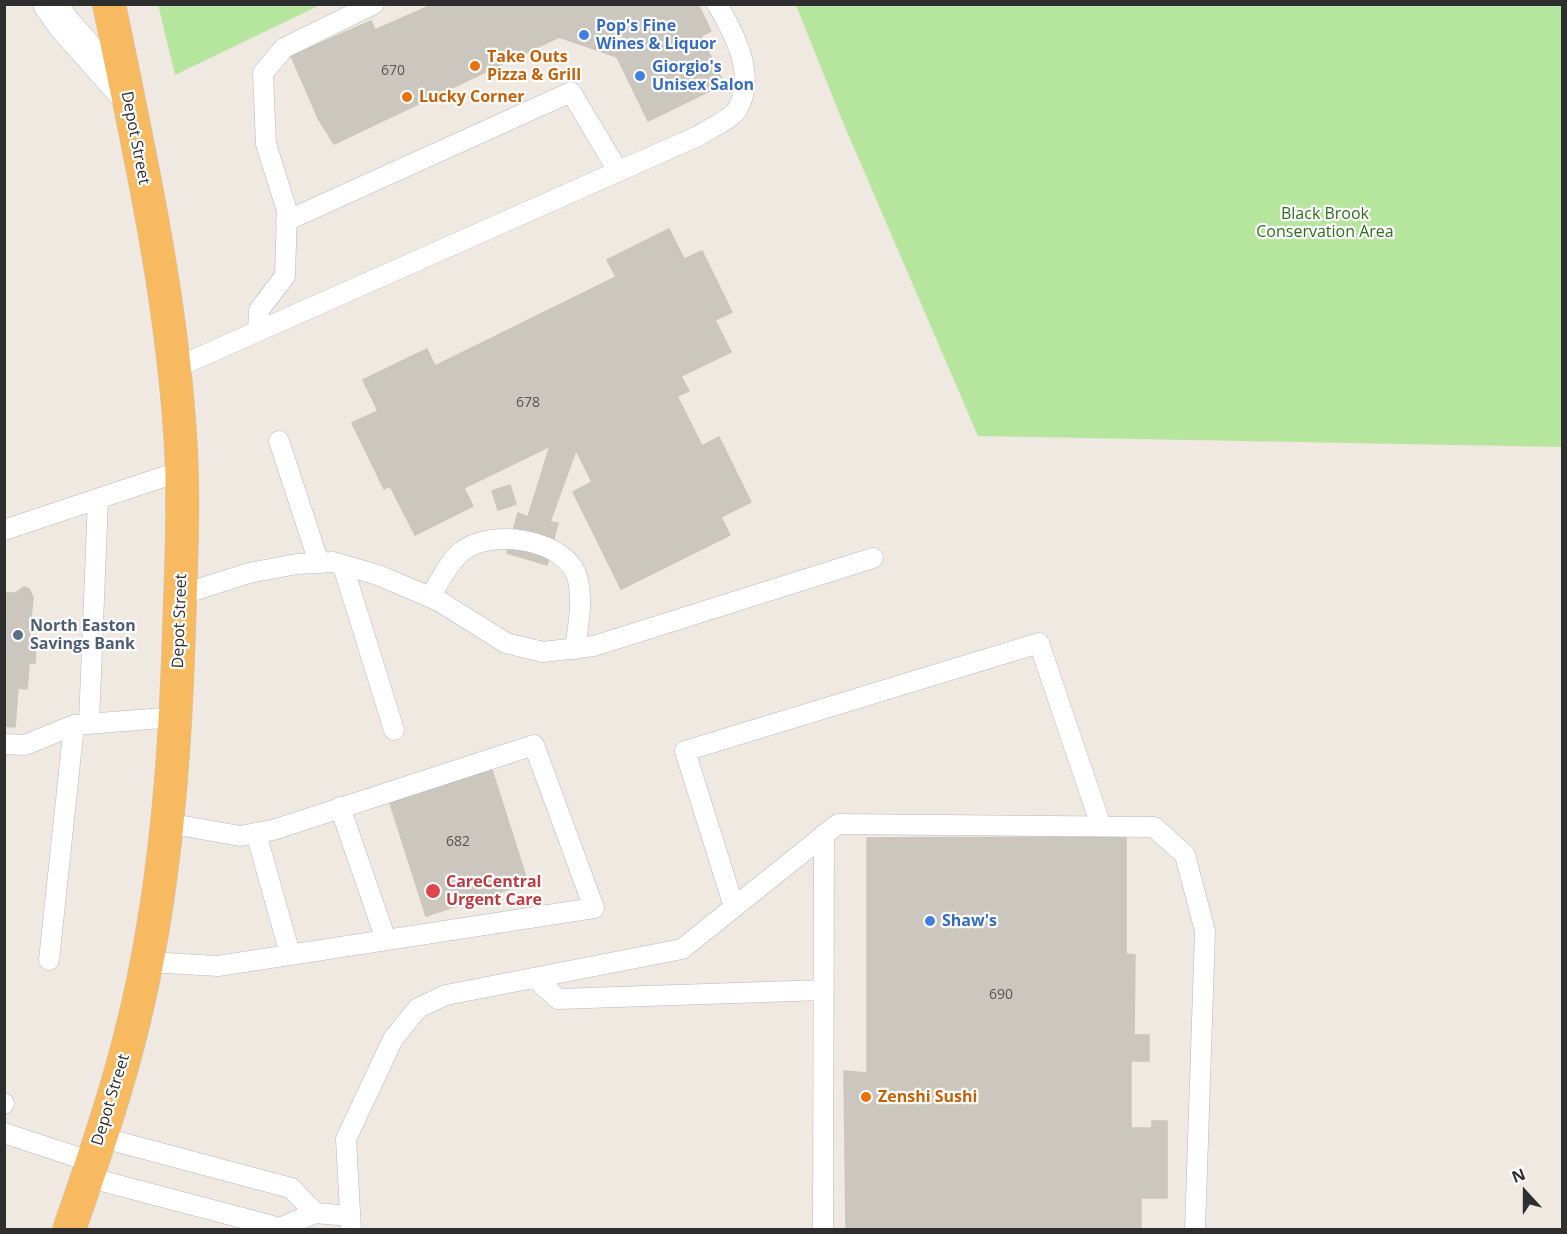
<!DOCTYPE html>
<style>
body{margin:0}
#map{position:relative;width:1567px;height:1234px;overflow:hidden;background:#efe9e1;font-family:"Open Sans",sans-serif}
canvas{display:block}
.frame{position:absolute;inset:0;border:6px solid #2e2e2e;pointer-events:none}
.north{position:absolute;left:1495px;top:1162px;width:60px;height:60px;-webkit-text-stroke:4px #fff;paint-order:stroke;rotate:339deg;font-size:16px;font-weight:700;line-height:24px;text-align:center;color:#2e2e2e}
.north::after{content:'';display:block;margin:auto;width:21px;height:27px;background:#2e2e2e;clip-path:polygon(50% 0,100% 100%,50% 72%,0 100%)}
</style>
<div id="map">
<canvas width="1567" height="1234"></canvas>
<div class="frame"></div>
<div class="north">N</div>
</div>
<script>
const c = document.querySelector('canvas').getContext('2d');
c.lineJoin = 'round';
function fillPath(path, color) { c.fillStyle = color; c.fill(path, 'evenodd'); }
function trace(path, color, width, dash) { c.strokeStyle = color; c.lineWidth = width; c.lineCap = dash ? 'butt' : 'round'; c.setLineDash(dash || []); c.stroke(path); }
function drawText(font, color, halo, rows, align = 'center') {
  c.font = font + ' "Open Sans",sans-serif'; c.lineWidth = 4.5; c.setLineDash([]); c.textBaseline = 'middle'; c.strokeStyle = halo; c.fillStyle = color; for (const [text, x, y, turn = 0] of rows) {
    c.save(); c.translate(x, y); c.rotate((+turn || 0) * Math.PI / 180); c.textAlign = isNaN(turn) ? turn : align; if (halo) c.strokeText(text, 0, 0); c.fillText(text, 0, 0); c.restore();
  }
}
const green = new Path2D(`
 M158,4H320V5L175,75Z
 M796,5H1562V447L978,436L842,120Z`);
const building = new Path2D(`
 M434,4H698L711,31L701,36L724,84L648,121L617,57L559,37L334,144L318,118L291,56L371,21L375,30Z
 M669,229L684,259L702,251L732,312L715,320L731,352L681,376L689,391L677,396L702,446L719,437L751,502L721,517L730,535L621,589L573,492L592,482L576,450L550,522L558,523L547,565L507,553L518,513L528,517L550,446L464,488L473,506L415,535L390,486L384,489L352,423L378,411L363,380L427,349L435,366L616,277L607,260Z
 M510,485L516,504L498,510L492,491Z
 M24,587L29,589L33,597L29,642H36L35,663H29L27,689L18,688L15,727L4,726V593H15Z
 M491,767L528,883L426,916L389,800Z
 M1126,837V954L1135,955L1134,1035H1149V1061H1131V1128H1152V1121H1167V1198H1141V1230H846L844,1071L867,1073V838Z`);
const service = new Path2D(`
 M286,221L571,92L618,171
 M258,331L259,310L285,276L287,211L266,144L263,73L284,48L374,4
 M173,369L698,136C708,129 730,120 737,110C757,76 735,35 717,4
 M279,441L319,563
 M4,530L181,471
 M343,566L394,730
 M180,595L249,573L297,564L333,562L378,575L439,601L506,643L543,652L594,646L873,558
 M430,597C439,583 448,563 461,552C490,527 569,539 578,580C583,602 578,626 575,649
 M89,723L98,500
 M4,744L25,745L74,725L176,717
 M340,807L386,940
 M256,833L290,954
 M734,907L685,751L1039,643L1101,826
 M49,960L74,725
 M147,962L218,966L594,908L534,745L273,830L240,836L167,823
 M535,978L558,999L824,990
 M4,1103V1104
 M4,1133L92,1162
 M100,1137L291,1188L315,1213
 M87,1177L280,1228L315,1213L350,1216
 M351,1230L346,1139L393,1039L418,1008L446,995L682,949L838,824L1154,827L1185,855L1205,931L1195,1230
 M823,1230L824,834`);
const minor = new Path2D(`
 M50,4L64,24L127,95`);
const trunk = new Path2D(`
 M69,1230C93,1161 117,1092 134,1021C165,893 175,761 179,630C181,570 184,509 181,449C173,300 139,150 109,4`);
const markers = [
 [584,35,6,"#3f7fe0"],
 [475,66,6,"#e8710a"],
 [640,76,6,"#3f7fe0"],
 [407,97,6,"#e8710a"],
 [18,635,6,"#5c6f8a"],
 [433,891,8,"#e0444e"],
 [930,921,6,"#3f7fe0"],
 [866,1097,6,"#e8710a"]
];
const numberNames = [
 ["670",393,71],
 ["678",528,403],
 ["682",458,842],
 ["690",1001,995]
];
const shopNames = [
 ["Pop's Fine",596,26],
 ["Wines & Liquor",596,44],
 ["Giorgio's",652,67],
 ["Unisex Salon",652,85],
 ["Shaw's",942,921]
];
const foodNames = [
 ["Take Outs",487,57],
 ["Pizza & Grill",487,75],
 ["Lucky Corner",419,97],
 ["Zenshi Sushi",878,1097]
];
const streetNames = [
 ["Depot Street",135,138,79],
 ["Depot Street",180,621,-88],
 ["Depot Street",111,1100,-73]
];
const parkNames = [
 ["Black Brook",1325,214],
 ["Conservation Area",1325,232]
];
const serviceNames = [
 ["North Easton",30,626],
 ["Savings Bank",30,644]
];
const healthNames = [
 ["CareCentral",446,882],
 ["Urgent Care",446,900]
];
fillPath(green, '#b6e59e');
fillPath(building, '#cbc7bf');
trace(building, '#cbc5ba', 1.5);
trace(service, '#b4b7c1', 21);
trace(minor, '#b4b7c1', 34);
trace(trunk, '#c9c9c9', 34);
trace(service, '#fff', 20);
trace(minor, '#fff', 33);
trace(trunk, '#f8ba60', 33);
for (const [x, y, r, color] of markers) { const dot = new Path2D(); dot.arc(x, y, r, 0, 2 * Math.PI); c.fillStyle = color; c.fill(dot); trace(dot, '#fff', 2); }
drawText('14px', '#555452', null, numberNames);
drawText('bold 16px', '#366cbe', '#fff', shopNames, 'left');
drawText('bold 16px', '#c56008', '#fff', foodNames, 'left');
drawText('16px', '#2e2e2e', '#fff', streetNames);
drawText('16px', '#2c6e1b', '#fff', parkNames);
drawText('bold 16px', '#4e5e75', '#fff', serviceNames, 'left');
drawText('bold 16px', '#be3a42', '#fff', healthNames, 'left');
</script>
